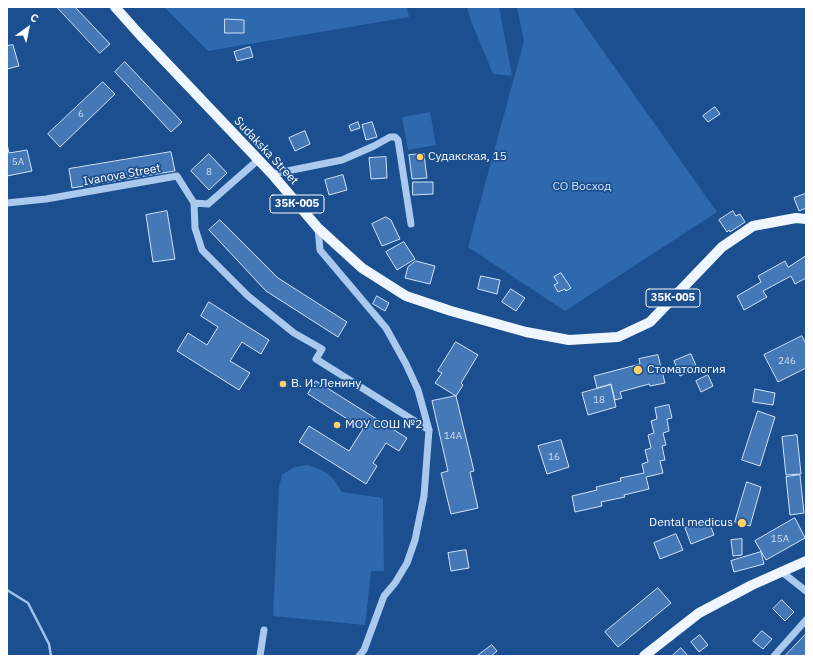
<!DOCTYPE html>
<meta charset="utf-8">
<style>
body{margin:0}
#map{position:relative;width:813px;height:663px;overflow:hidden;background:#1b4f8f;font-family:"IBM Plex Sans",sans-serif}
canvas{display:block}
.frame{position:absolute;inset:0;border:8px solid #fff;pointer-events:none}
.north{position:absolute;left:8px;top:8px;width:40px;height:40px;-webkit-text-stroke:3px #1b4f8f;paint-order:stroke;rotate:33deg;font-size:11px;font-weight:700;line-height:16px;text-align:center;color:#fff}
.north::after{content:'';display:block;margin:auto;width:14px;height:18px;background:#fff;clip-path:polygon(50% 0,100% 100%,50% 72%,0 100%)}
</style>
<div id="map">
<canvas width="813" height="663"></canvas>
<div class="frame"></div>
<div class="north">С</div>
</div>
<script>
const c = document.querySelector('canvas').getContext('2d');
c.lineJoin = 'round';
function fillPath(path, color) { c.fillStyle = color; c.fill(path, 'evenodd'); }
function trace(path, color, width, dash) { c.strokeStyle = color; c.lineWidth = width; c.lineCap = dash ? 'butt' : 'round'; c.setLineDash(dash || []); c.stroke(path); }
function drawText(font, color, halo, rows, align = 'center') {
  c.font = font + ' "IBM Plex Sans",sans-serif'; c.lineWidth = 3.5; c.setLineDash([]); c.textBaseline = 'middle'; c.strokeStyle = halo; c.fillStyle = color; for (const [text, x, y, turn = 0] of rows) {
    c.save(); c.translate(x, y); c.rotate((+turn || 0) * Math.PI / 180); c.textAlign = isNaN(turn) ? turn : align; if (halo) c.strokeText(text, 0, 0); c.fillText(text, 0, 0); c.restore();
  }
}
const green = new Path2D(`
 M164,7H407L409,17L208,51Z
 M467,7H499L512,76L493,74L471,21Z
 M517,7H572L717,212L565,311L468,247L524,41Z
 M430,112L436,145L408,150L402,117Z
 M307,465C327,471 331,474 342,492L383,498L384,571H371L365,625L273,616L279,487L282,475L294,467Z`);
const stream = new Path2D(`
 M7,590L28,603L49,644L51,656`);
const building = new Path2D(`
 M57,7H75L110,44L100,53Z
 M225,19L244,20V33H225Z
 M13,45L19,66L7,69V46Z
 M250,47L253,57L237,61L234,52Z
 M125,62L182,122L171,132L115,72Z
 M103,82L115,94L60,147L48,134Z
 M715,107L720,114L708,122L703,116Z
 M358,122L360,128L351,131L349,126Z
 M372,122L377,137L366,140L362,125Z
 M305,131L310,144L295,151L289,138Z
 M7,144L9,153L27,150L32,171L7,176Z
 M171,152L175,171L72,188L69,169Z
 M209,154L227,173L209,190L191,171Z
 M424,154L427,178L412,179L409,155Z
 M386,157L387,178L371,179L369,158Z
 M343,175L347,190L329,195L325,180Z
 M413,182H433V194L413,195Z
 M805,194L806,198V208L799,211L794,198Z
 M167,211L175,259L153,262L146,215Z
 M733,211L736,216L740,214L745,222L730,232L729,230L727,232L719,220Z
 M386,217L391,220L400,239L382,246L372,224Z
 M220,220L278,278L347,322L338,337L266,291L209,230Z
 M404,242L415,259L397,270L386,252Z
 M806,256V278L795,284L791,276L763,291L767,297L744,310L737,296L761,282L758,276L785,261L788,267Z
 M416,261L435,266L430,284L405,278L408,267Z
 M561,273L571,288L566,291L565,289L558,292L554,285L558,283L554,277Z
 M481,276L500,280L497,294L478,289Z
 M511,289L525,298L516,311L502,302Z
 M377,296L389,303L385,311L373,304Z
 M209,302L269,340L261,354L242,342L230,361L250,373L239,390L177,351L188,333L207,345L218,327L201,316Z
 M802,336L806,344V368L778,382L764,355Z
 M456,342L478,355L461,383L463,385L456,396L435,383L442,373L438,371Z
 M691,354L697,368L680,376L674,361Z
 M658,355L665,383L650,386L649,384L620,392L622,398L615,400L611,384L597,388L594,376L640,364L639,359Z
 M708,375L713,386L701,392L696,381Z
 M316,381L407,438L399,451L386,443L373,463L377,466L366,484L299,442L309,426L349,451L363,429L308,394Z
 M611,385L616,407L588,415L582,393Z
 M755,389L775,393L773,405L753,402Z
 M456,396L474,471L470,472L478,508L451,514L441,473L448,471L432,401Z
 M669,405L672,418L667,419L669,431L663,433L666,445L662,446L665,460L660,461L663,473L646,477L649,489L624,495L625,497L601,502L602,506L575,512L572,496L597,490L596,487L621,481L620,478L644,473L642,464L648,462L645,450L651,448L648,435L654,433L651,421L657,419L655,408Z
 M758,411L775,417L760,466L742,460Z
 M797,435L801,474L786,475L782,437Z
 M561,440L569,467L547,474L538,446Z
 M800,475L804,513L790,515L786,477Z
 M747,482L761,487L750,526L735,522Z
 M795,518L805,538L766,560L755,541Z
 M708,519L714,535L691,544L685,528Z
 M676,534L683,550L660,559L654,543Z
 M742,539V555L733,556L731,540Z
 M466,550L469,568L451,571L448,553Z
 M761,552L764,564L734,572L731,561Z
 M658,588L671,603L618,647L605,632Z
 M782,600L794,612L785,621L773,609Z
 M762,631L772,639L763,649L753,641Z
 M806,634V656H785Z
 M700,635L708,645L699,652L691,642Z
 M492,645L497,651L491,656H477Z
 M681,648L688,656H672Z`);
const minor = new Path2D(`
 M272,174L342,160L374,146L390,137H395L398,140L411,224
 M7,203L46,199L177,176L194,203L208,204L258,160
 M194,203L195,228L202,250L248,296L294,333L322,349L316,359L429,430
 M318,228L320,250L386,328L406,364L418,390L429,430L424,496L415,540L407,563L395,583L384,596L364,650L359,656
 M782,572L806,591
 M260,656L264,630
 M774,656L806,620`);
const major = new Path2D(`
 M115,7L141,36L272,174L318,228L362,268L406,296L451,311L526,332L569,340L618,337L650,322L722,247L753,226L796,218L806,219
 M644,656L699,613L752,585L806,561`);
const markers = [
 [420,157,4,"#ffd166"],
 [638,370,5,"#ffd166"],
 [283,384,4,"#ffd166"],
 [337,425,4,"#ffd166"],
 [742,523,5,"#ffd166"]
];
const numberNames = [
 ["6",81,114],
 ["5А",18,162],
 ["8",209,172],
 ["246",787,361],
 ["18",599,400],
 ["14А",453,436],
 ["16",554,457],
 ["15А",780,539]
];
const shields = [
 [297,204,54],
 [673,298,54]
];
const shieldNames = [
 ["35К-005",297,204],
 ["35К-005",673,298]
];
const streetNames = [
 ["Sudakska Street",266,151,47],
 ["Ivanova Street",122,175,-10]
];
const poiNames = [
 ["Судакская, 15",428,157],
 ["Стоматология",647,370],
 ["В. И. Ленину",291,384],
 ["МОУ СОШ №2",345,425],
 ["Dental medicus",733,523,"right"]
];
const parkNames = [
 ["СО Восход",582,187]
];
fillPath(green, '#2e69ad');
trace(stream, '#9cc4f0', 2.5);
fillPath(building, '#4478b7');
trace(building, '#cfe3fa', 1);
trace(minor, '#a9c9ee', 7);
trace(major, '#f0f6ff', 10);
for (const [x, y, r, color] of markers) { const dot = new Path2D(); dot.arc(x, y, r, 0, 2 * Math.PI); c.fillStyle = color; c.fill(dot); trace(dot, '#1b4f8f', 1.5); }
drawText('10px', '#d0dded', null, numberNames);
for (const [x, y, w] of shields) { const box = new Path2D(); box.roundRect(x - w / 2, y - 9, w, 18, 3); c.fillStyle = '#1b4f8f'; c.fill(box); trace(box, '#fff', 1); }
drawText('bold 11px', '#fff', null, shieldNames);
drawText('12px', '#fff', '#1b4f8f', streetNames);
drawText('12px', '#fff', '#1b4f8f', poiNames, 'left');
drawText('12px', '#cfe3fa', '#1b4f8f', parkNames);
</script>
